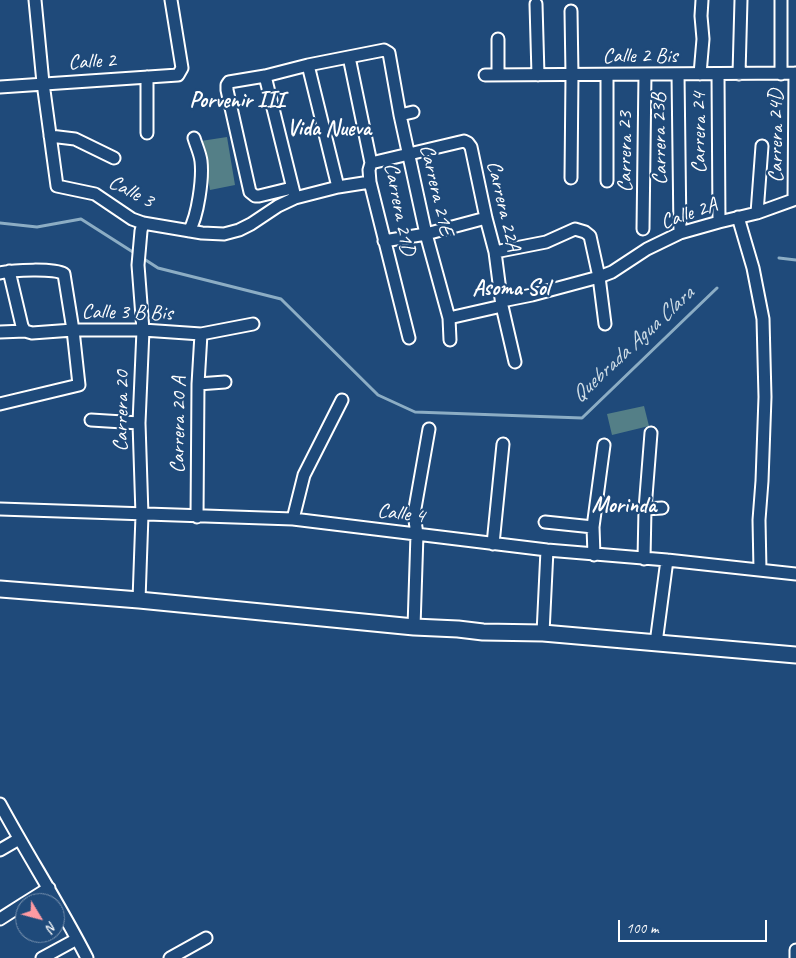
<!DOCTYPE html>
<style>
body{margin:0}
#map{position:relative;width:796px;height:958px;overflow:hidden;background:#1f4a7a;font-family:Caveat,sans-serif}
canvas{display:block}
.north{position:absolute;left:15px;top:893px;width:50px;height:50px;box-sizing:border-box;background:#1f4a7a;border:1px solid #7992af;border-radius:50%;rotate:127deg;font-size:14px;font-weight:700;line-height:20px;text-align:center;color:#fff}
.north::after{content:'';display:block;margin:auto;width:18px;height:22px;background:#ff9aa2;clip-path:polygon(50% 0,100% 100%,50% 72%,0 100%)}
.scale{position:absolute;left:618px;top:920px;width:149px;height:22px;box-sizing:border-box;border:2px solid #fff;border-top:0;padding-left:6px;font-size:15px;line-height:18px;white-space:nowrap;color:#fff;-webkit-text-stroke:4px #1f4a7a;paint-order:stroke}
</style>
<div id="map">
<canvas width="796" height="958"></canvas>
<div class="north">N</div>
<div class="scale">100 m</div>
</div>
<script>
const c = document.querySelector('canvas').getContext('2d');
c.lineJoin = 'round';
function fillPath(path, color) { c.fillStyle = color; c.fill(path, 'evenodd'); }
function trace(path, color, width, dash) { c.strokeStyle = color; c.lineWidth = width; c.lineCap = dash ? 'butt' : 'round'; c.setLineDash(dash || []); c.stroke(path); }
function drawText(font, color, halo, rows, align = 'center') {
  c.font = font + ' Caveat,sans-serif'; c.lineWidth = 4.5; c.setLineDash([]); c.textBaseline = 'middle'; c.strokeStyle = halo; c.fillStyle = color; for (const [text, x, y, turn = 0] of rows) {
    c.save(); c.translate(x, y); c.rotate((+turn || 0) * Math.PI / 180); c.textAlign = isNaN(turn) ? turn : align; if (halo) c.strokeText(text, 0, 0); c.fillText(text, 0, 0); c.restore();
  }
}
const green = new Path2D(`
 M227,137L235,185L210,190L201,141Z
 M644,406L649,426L612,435L607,414Z`);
const stream = new Path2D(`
 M0,223L37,227L81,219L136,254
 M141,257L158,268L281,299L378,395L415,412L582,418L717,288
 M779,258L796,260`);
const street = new Path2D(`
 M35,0L43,83L57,186L95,194L132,219L143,223L202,233L224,234L239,230L251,224L278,206L295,198L338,187L370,182
 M536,4L538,75
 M571,11L572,75L571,178
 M498,39V75
 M349,57L371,163L369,170L370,182L409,338
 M308,65L338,187
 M678,74L680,233
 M700,74L703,39L701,16L702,0
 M718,74L719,222
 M739,74L741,0
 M781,74V0
 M485,75L796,73
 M607,75V181
 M265,76L294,193
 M147,77V133
 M0,87L178,75L182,68L171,0
 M400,115L413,112
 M50,136L75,139L114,158
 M371,163L464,141L468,143L471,147L486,218L495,252L502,306L515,362
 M292,188L259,196H255L250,192L227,90V85L229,82L265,76L308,65L384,50L389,53L400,115L426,234L449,318L450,340
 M794,199L795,73
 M757,213L762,146
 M738,217L753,268L763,319L765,397L762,481L759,520L760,570
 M643,229L645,74
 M189,231C198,216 203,178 201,161C200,153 196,145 194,138
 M384,241L426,234L486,218
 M495,252L546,242L575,229L585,232L590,236L599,277L605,324
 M9,271L22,326L25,331
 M0,273C13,270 54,268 64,274L73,330L79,385L0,404
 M502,301L532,295L599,277L612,272L647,249L680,233L719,222L757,213L796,199
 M449,318L502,306
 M0,332L25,331L32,333L73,330H143L201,334L253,324
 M198,384L225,382
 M91,420L139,423
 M0,509L293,519L547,550L667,560L796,574
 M645,509L662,508
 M197,517L198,384L201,334
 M293,519L304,475L342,400
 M545,522L593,527
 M493,544L503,444
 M594,555L593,527L604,445
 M644,559L645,509L651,433
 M139,600L142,515L139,423L143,330L138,265L141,231L143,223
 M414,627L417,534L414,514L429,429
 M543,633L547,550
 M656,643L667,560
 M0,804C28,856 60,905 87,958
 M0,850L19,839
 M25,903L49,888
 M0,919L25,903
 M42,958L77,939
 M170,958L206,938
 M796,958V950`);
const secondary = new Path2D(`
 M0,589L139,600L414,627L458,629L483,632L543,633L796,655`);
const streetNames = [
 ["Calle 2 Bis",640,56],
 ["Calle 2",92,62,-3],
 ["Carrera 24",699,133,-90],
 ["Carrera 24D",776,136,-90],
 ["Carrera 23B",660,139,-91],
 ["Carrera 23",625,152,-90],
 ["Carrera 21E",436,190,77],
 ["Calle 3",131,192,27],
 ["Carrera 22A",503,206,77],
 ["Carrera 21D",399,209,79],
 ["Calle 2A",689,214,-19],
 ["Calle 3 B Bis",127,313,1],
 ["Carrera 20",122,411,-89],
 ["Carrera 20 A",179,425,-89],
 ["Calle 4",401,514,7]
];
const neighbourhoodNames = [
 ["Porvenir III",237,101],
 ["Vida Nueva",329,129],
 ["Asoma Sol",511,289],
 ["Morinda",624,506]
];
const waterNames = [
 ["Quebrada Agua Clara",633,345,-43]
];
fillPath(green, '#547f87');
trace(stream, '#8cadc4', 3);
trace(street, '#fff', 15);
trace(secondary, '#fff', 19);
trace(street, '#1f4a7a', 11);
trace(secondary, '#1f4a7a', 15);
drawText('21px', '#fff', '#1f4a7a', streetNames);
drawText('bold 22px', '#fff', '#1f4a7a', neighbourhoodNames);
drawText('italic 22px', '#cfdde6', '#1f4a7a', waterNames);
</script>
